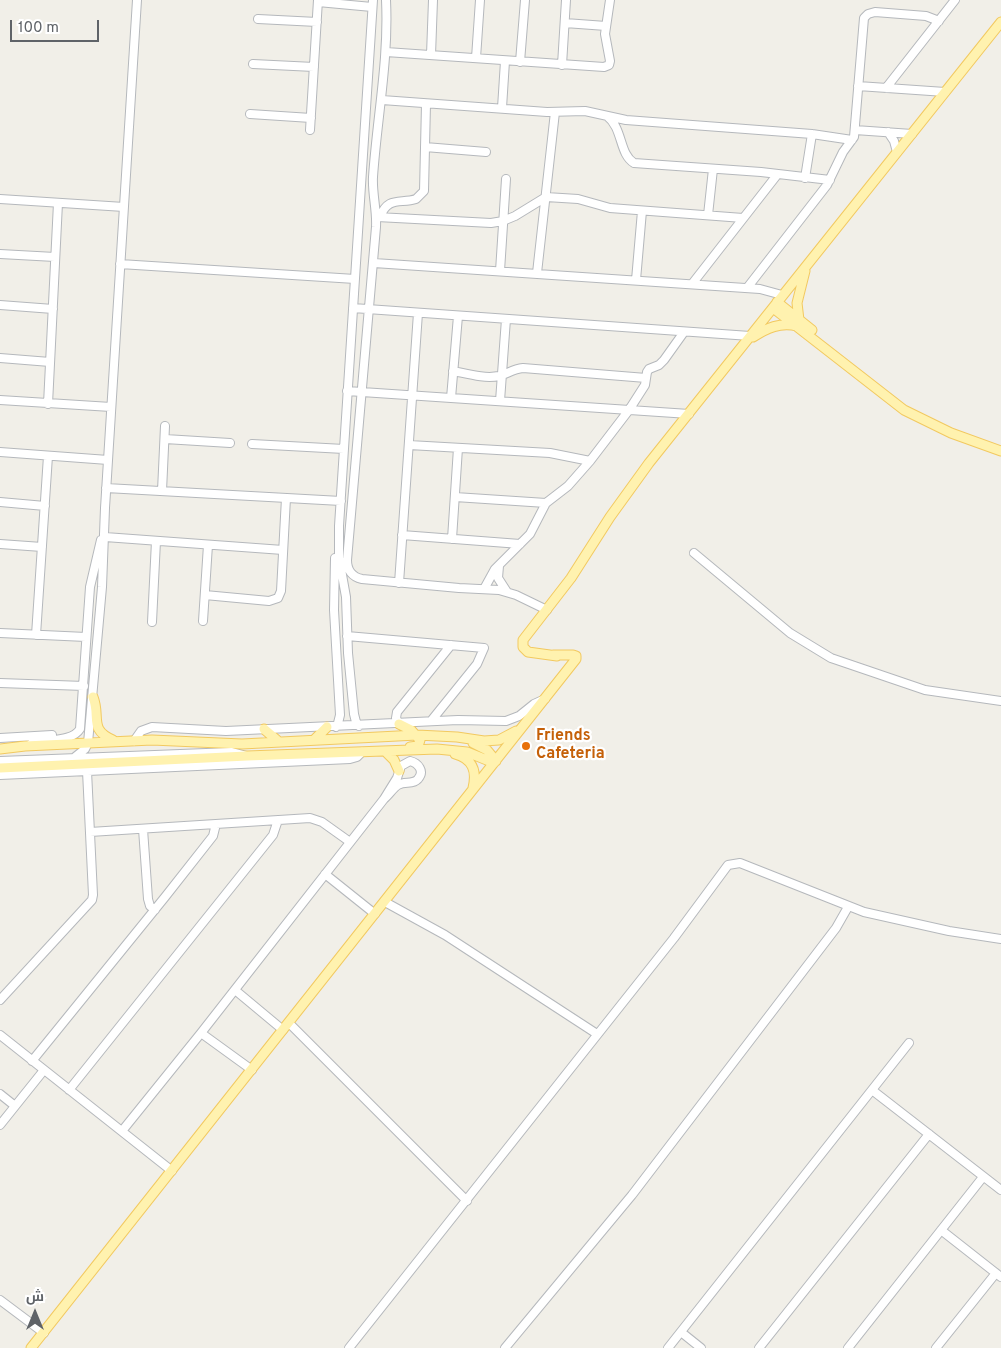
<!DOCTYPE html>
<meta charset="utf-8">
<style>
body{margin:0}
#map{position:relative;width:1001px;height:1348px;overflow:hidden;background:#f1efe8;font-family:Overpass,Cairo,sans-serif}
canvas{display:block}
.north{position:absolute;left:10px;top:1288px;width:50px;height:50px;-webkit-text-stroke:4px #fff;paint-order:stroke;rotate:0deg;font-size:14px;font-weight:700;line-height:20px;text-align:center;color:#5f6368}
.north::after{content:'';display:block;margin:auto;width:18px;height:22px;background:#5f6368;clip-path:polygon(50% 0,100% 100%,50% 72%,0 100%)}
.scale{position:absolute;left:10px;top:20px;width:89px;height:22px;box-sizing:border-box;border:2px solid #5f6368;border-top:0;padding-left:6px;font-size:15px;line-height:18px;white-space:nowrap;color:#5f6368;-webkit-text-stroke:4px #fff;paint-order:stroke}
</style>
<div id="map">
<canvas width="1001" height="1348"></canvas>
<div class="north">ش</div>
<div class="scale">100 m</div>
</div>
<script>
const c = document.querySelector('canvas').getContext('2d');
c.lineJoin = 'round';
function trace(path, color, width, dash) { c.strokeStyle = color; c.lineWidth = width; c.lineCap = dash ? 'butt' : 'round'; c.setLineDash(dash || []); c.stroke(path); }
function drawText(font, color, halo, rows, align = 'center') {
  c.font = font + ' Overpass,sans-serif'; c.lineWidth = 4.5; c.setLineDash([]); c.textBaseline = 'middle'; c.strokeStyle = halo; c.fillStyle = color; for (const [text, x, y, turn = 0] of rows) {
    c.save(); c.translate(x, y); c.rotate((+turn || 0) * Math.PI / 180); c.textAlign = isNaN(turn) ? turn : align; if (halo) c.strokeText(text, 0, 0); c.fillText(text, 0, 0); c.restore();
  }
}
const minor = new Path2D(`
 M386,0C389,59 377,118 373,177C372,193 377,210 376,227L347,560C347,570 352,577 362,579L459,588L499,590L516,595L547,610
 M318,2L372,7
 M258,19L317,22
 M565,23L606,26
 M386,52L604,67L609,65L610,61L605,34L610,0
 M431,55L433,0
 M476,58L480,0
 M520,62L525,0
 M253,64L314,67
 M562,65L566,0
 M858,86L945,92
 M886,88L955,0
 M382,100L547,112L585,111L626,120L812,134L852,140
 M502,108L505,61
 M250,114L311,118
 M607,116C623,128 619,154 634,163L761,172L830,180
 M310,130L318,0
 M855,130L912,134
 M888,132L894,141L897,152
 M425,147L486,152
 M805,178L812,134
 M0,199L124,207
 M708,215L713,169
 M377,217L491,223L503,221L515,216L546,197L578,199L610,208L743,218
 M380,217C388,196 400,204 416,199L424,191L426,104
 M0,254L55,257
 M374,263L760,289L782,295
 M120,264L355,279
 M500,271L506,179
 M537,273L555,112
 M636,280L642,211
 M692,284L777,175
 M747,288L827,185L843,152L854,137L864,18L868,14L875,12L926,16L939,21
 M0,305L53,309
 M353,308L750,336
 M0,358L50,362
 M453,371C468,374 485,379 499,376C507,374 513,369 523,368L646,378
 M347,391L689,414
 M451,398L458,316
 M0,400L111,407
 M500,401L506,319
 M48,404L58,203
 M165,439L230,443
 M252,444L344,449
 M409,445L550,453L590,461
 M0,452L108,460
 M106,488L341,501
 M162,491L165,426
 M455,497L546,503
 M0,502L45,506
 M402,535L520,544
 M105,537L283,550
 M452,539L458,448
 M0,544L42,547
 M694,553L790,633L831,658L925,690L1001,701
 M335,558L334,610L340,715L338,723L336,727
 M499,566L498,578L507,592
 M399,583L418,313
 M484,589L495,569L530,534L546,503L568,486L590,461L629,410L645,385L647,372L649,369L659,365L664,360L684,332
 M205,595L269,601L278,598L281,591L286,498
 M203,621L208,545
 M152,622L156,541
 M0,633L86,637
 M36,635L48,456
 M347,636L484,648L477,664L431,721
 M0,683L84,686
 M399,724L396,718L397,712L451,645
 M359,726L356,722L354,714L348,653L346,597L339,558V526L373,0
 M0,738L52,735
 M134,741L141,731L152,727L226,731L458,720L506,721L519,716L534,704L545,699
 M31,744C47,739 72,742 80,729L90,587L101,540
 M75,757L85,749L88,743L102,587L105,508L137,0
 M0,761L232,752L247,756
 M410,761C418,763 425,771 418,779C413,785 405,781 398,785C393,788 389,795 384,799L397,778L401,766Z
 M0,775L350,759L357,757L362,752
 M143,829L148,899L150,906L155,910
 M90,832L310,818L322,822L350,842
 M325,874L375,914
 M385,902L445,935L597,1034
 M235,990L283,1030
 M0,1000L92,900L93,895L87,771
 M289,1023L467,1201
 M201,1033L252,1070
 M0,1035L172,1171
 M32,1061L165,897L213,836L216,824
 M69,1090L273,835L278,820
 M872,1090L1001,1190
 M0,1094L15,1106
 M0,1125L44,1070
 M122,1131L201,1033L384,799
 M941,1230L1001,1277
 M0,1300L44,1333
 M681,1332L701,1348
 M349,1348L674,938L728,865L740,863L864,912L949,931L1001,939
 M505,1348L632,1195L836,928L848,907
 M668,1348L909,1043
 M759,1348L929,1134
 M848,1348L983,1177
 M936,1348L996,1273`);
const major = new Path2D(`
 M777,302L812,330
 M773,308L904,410L951,433L1001,451
 M799,320L797,303L805,271
 M753,337C767,328 780,322 797,326
 M557,656L528,652L523,647V640L571,578L610,517L649,463L1001,22
 M93,697C101,717 88,729 113,740
 M399,724L411,730L420,740L418,746L410,747
 M264,729L279,742
 M314,740L327,727
 M473,743L487,750L496,761
 M0,749L25,746L152,740L242,744L417,735L457,737L484,741L499,740L516,731
 M386,752L394,760L399,771
 M455,754C473,759 477,771 473,788
 M0,768L247,756L437,749L467,752L494,763
 M31,1348L576,659V656L573,655H553`);
const markers = [
 [526,746,5,"#e8710a"]
];
const foodNames = [
 ["Friends",536,737],
 ["Cafeteria",536,755]
];
trace(minor, '#b5b8bc', 10);
trace(major, '#f2c960', 11);
trace(minor, '#fff', 8);
trace(major, '#fff2af', 9);
for (const [x, y, r, color] of markers) { const dot = new Path2D(); dot.arc(x, y, r, 0, 2 * Math.PI); c.fillStyle = color; c.fill(dot); trace(dot, '#fff', 2); }
drawText('bold 16px', '#c56008', '#fff', foodNames, 'left');
</script>
